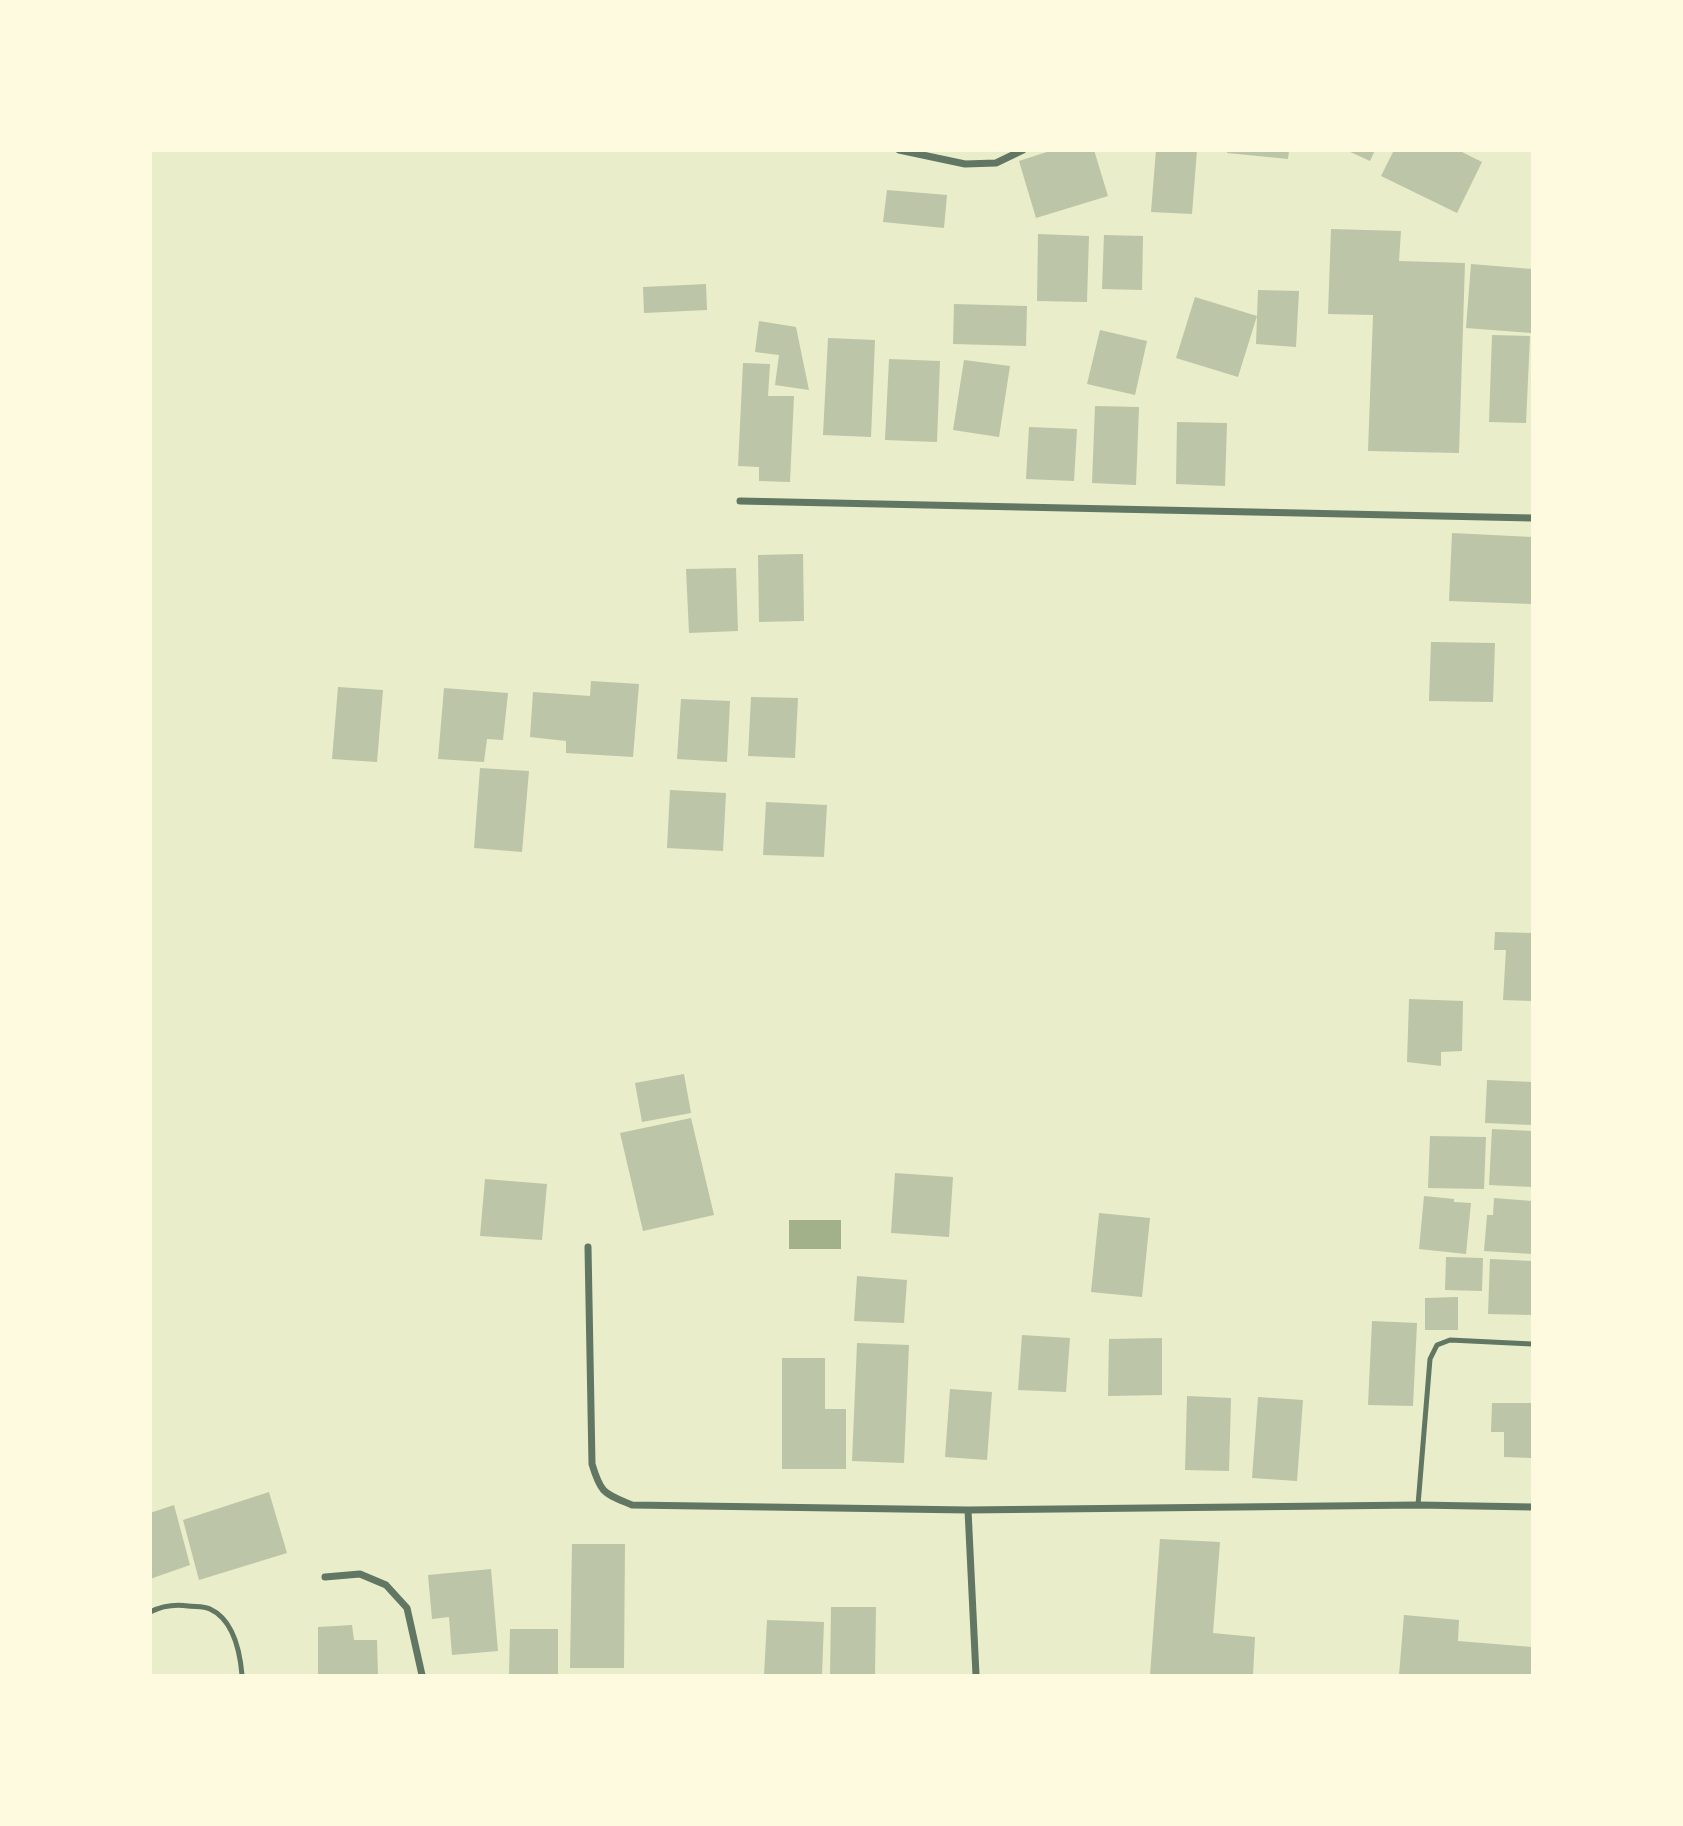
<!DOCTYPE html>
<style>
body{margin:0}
#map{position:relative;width:1683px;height:1826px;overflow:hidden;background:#e9edc9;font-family:"Varela Round",sans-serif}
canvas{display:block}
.frame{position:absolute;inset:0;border:152px solid #fefae0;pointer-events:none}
</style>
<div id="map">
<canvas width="1683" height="1826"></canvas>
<div class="frame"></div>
</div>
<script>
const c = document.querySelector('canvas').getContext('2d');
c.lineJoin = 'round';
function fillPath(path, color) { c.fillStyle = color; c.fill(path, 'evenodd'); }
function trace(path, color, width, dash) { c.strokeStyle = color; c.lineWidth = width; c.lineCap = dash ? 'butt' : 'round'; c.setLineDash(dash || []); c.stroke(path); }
const water = new Path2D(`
 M789,1220H841V1249H789Z`);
const building = new Path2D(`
 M1053,150H1094L1108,196L1036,218L1019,161Z
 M1156,150H1197L1192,214L1151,212Z
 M1228,150H1289L1288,159L1227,153Z
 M1346,150H1375L1370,161Z
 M1394,150H1458L1482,162L1457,213L1381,176Z
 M887,190L947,195L944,228L883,222Z
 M1331,229L1401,231L1399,261L1465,263L1459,453L1368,451L1373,315L1328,314Z
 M1038,234L1089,236L1087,302L1037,301Z
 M1104,235L1143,236L1142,290L1102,289Z
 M1471,264L1532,269L1531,333L1466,328Z
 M706,284L707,310L644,313L643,287Z
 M1258,290L1299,291L1296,347L1256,344Z
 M1195,297L1257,316L1238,377L1176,358Z
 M954,304L1027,306L1026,346L953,344Z
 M759,321L796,327L809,390L775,385L779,355L755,352Z
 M1100,330L1147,341L1135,395L1087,384Z
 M1492,335L1530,336L1526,423L1489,422Z
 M828,338L875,340L871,437L823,435Z
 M889,359L940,361L937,442L885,440Z
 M964,360L1010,366L999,437L953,430Z
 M743,363L770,364L768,396H794L790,482L759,481V467L738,466Z
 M1095,406L1139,407L1136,485L1092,483Z
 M1177,422L1227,423L1225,486L1176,484Z
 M1029,427L1077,429L1074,481L1026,479Z
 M1452,533L1532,537V604L1449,601Z
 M803,554L804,621L759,622L758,555Z
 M736,568L738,631L689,633L686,569Z
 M1431,642L1495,643L1493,702L1429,701Z
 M591,681L639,684L633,757L566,753V741L530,737L533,692L590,696Z
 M338,687L383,690L377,762L332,759Z
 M444,688L508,693L503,740L487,739L484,762L438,759Z
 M751,697L798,698L795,758L748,756Z
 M681,699L730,701L727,762L677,759Z
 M480,768L529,771L522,852L474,848Z
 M670,790L726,793L723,851L667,848Z
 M766,802L827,805L824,857L763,855Z
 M1495,932L1532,933V1001L1503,1000L1506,950H1494Z
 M1409,999L1463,1001L1462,1051L1441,1052V1066L1407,1062Z
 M684,1074L691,1113L642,1122L635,1083Z
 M1487,1080L1532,1082V1125L1485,1123Z
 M691,1118L714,1215L643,1231L620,1133Z
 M1492,1129L1532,1131V1187L1489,1185Z
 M1430,1136L1486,1137L1484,1189L1428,1188Z
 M895,1173L953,1177L949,1237L891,1233Z
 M485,1179L547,1184L542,1240L480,1236Z
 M1424,1196L1454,1199V1202L1471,1203L1466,1254L1419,1249Z
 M1494,1198L1532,1201V1254L1484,1251L1487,1215H1493Z
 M1099,1213L1150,1218L1142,1297L1091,1292Z
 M1446,1257L1483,1258L1482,1291L1445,1290Z
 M1490,1259L1532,1261V1315L1488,1314Z
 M857,1276L907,1280L904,1323L854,1321Z
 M1458,1297V1330H1425V1298Z
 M1372,1321L1417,1323L1413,1406L1368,1405Z
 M1022,1335L1070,1338L1066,1392L1018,1390Z
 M1162,1338V1395L1108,1396L1109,1339Z
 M857,1343L909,1345L904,1463L852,1461Z
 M782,1358H825V1409H846V1469H782Z
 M950,1389L992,1392L987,1460L945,1457Z
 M1187,1396L1231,1398L1229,1471L1185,1470Z
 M1258,1397L1303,1400L1297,1481L1252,1478Z
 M1492,1403H1532V1458L1504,1457V1432H1491Z
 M269,1492L287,1553L199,1580L183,1520Z
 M174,1505L190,1565L150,1579V1513Z
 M1160,1539L1220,1542L1213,1633L1255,1637L1253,1675H1150Z
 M572,1544H625L624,1668H570Z
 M491,1569L498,1651L452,1655L449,1617L432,1619L428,1575Z
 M831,1607H876L875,1675H830Z
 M1404,1615L1459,1620L1458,1641L1532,1647V1675H1399Z
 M767,1620L824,1622L822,1675H764Z
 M352,1625L354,1640H377L378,1675H318V1627Z
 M510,1629H558V1675H509Z`);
const service = new Path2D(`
 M1418,1505L1430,1359L1437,1345L1450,1340L1532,1344
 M150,1612C162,1606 174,1604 188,1606C195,1607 204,1606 210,1609C234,1620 240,1652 242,1675`);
const minor = new Path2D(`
 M899,150L965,164L996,163L1023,150
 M740,501L1532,518
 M588,1247L592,1464C601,1494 604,1493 632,1505L968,1510L1418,1505L1532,1507
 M968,1510L976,1675
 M325,1577L360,1574L386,1585L407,1608L422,1675`);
fillPath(water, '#a3b18a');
fillPath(building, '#bcc5a7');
trace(service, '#617663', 5);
trace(minor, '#617663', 7);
</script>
